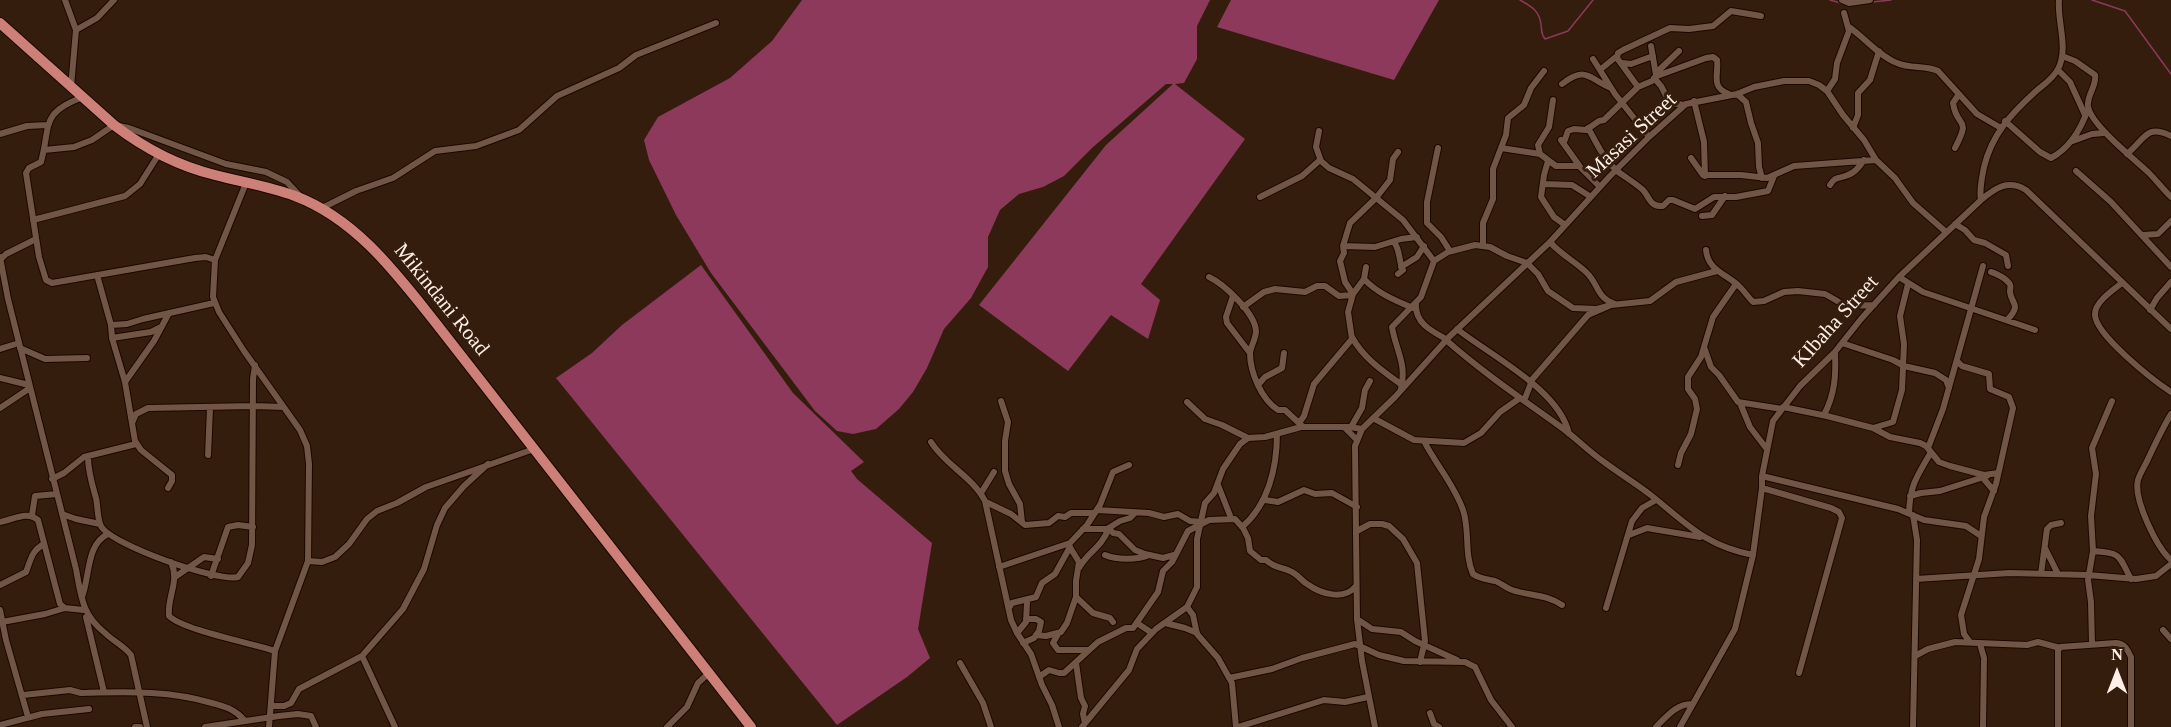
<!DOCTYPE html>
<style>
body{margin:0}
#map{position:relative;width:2171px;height:727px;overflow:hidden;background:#351d0d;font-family:"Times New Roman",serif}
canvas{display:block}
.north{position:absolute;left:2087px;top:643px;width:60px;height:60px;-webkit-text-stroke:4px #351d0d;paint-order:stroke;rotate:0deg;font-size:16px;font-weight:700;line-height:24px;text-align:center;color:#fdefe7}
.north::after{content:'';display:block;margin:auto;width:21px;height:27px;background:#fdefe7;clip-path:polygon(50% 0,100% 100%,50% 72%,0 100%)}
</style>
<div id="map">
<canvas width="2171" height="727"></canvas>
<div class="north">N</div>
</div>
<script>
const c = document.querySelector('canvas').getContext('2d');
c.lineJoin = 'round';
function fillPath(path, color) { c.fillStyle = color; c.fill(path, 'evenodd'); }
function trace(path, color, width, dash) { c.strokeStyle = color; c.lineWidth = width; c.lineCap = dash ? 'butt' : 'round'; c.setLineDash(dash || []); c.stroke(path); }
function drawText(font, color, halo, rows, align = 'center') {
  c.font = font + ' "Times New Roman",serif'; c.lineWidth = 6; c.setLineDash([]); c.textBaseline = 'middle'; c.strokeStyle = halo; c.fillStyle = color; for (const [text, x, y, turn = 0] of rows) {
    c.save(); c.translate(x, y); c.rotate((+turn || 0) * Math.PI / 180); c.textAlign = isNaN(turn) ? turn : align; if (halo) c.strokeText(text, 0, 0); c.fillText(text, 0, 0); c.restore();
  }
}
const water = new Path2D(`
 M802,0H1210L1197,26V59L1184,83L1175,84L1245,139L1141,284L1160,300L1148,339L1111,315L1068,371L979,305L1106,145L1173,84H1166L1092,148L1064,176L1043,187L1019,194L1000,210L988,237V267L971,298L944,329L927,368L913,392L899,409L876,429L853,434L837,431L815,411L711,273L676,215L649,160L644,140L658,117L730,78L772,41Z
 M1231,0H1439L1394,80L1217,27Z
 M701,265L793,393L864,462L851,471L857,479L932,543L918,629L930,658L907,677L837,725L556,378L592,353L622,325Z`);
const stream = new Path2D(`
 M1520,0C1531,6 1540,11 1541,25C1542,31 1541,34 1545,39L1568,31L1593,0
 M1830,0L1841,3
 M2092,0L2125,11L2171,74
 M1872,2L1891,0`);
const minor = new Path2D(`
 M65,0L76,30L71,87
 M1842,0L1849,3L1870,0
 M1849,27C1865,38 1879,56 1897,63C1910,69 1926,65 1938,71L1977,114L2001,128
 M76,30L97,18L114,0
 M1651,46L1656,75
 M2062,56L2075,61L2095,75C2097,86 2087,94 2088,106C2090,124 2134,159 2148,172C2156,180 2163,189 2171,197
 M1593,59L1615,94L1649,137
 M1622,63L1631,64L1653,56
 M1601,69L1617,56
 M2058,70L2070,82L2085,115
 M1656,73L1679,51
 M1654,78L1661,86L1670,103L1685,105
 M1562,84C1586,65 1589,79 1611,88
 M1638,87L1617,58L1618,53L1623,50L1670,28L1689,29L1713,26L1731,11L1761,16
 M1827,91L1835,79L1837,63L1849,31L1844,13
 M1737,94L1746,102L1751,123L1758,143L1759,167L1762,178
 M83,97C40,113 51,125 41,162L29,168L26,173L39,257L46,280L52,283L195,258L206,257L215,260
 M1694,101L1704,142L1705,176
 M2005,121L2040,152L2051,158C2070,148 2081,129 2088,109
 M1588,128C1597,143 1603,159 1617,171C1625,177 1635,183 1643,190C1650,198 1650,207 1663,206L1669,200H1673L1695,209L1714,197H1736L1768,191L1774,176
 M1853,128L1858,115V93L1870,80L1879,51
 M1319,131L1316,147L1321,161L1329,168L1353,179L1403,220L1434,261
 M0,134L27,126L47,125
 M1561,140L1581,168L1600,187
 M1564,142L1568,131L1574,129L1586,130L1599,121L1604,120L1638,87L1652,81L1657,76L1706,58L1713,57L1717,60C1719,75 1710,87 1729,94
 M2070,142L2092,134L2104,133
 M1438,148L1427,202V223L1441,237L1450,251
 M1501,148L1540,154L1556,166H1579
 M1955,148C1972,115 1957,130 1953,103L1959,94
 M44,150L74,147L92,140L114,125L129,128L226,164L266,172L287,182L300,196
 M1540,154L1538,145L1549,127L1553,100
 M2127,154C2146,138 2146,124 2171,136
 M1691,158L1703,175H1741L1767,178L1794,166L1876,160
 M1548,161L1544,175L1541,197L1554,217L1565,225
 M2076,171L2111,202L2171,267
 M246,183L215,260L213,297L219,312L244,351L300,430L307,446L309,464L308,561L275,651L269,727
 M1544,184L1572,185L1591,197
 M1830,185C1835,176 1839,179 1848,175C1855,173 1860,166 1864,160
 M1260,197L1302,176L1320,160
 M1981,200C1979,189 1982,178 1984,167C1992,134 2011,114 2035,92C2043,85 2053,79 2058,69C2069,48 2057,22 2059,0
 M320,209L356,191L393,178L435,151L476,146L519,130L557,96L619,68L636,55L716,23
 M1702,216L1712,215L1725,196
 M33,220L125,196L140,184L159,154
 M1955,224L1965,230L1974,240L1985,243L2006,255L2008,266
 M2143,235L2158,234L2171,221
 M1394,242C1401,252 1398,260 1403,270L1398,274
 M1550,242C1561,255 1575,261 1587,273C1599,285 1596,297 1615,304
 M1483,245V223L1493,199V169L1506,135L1508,118L1524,105L1531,88L1544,71
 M1343,246L1375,247L1401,239L1417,237
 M1706,250C1708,271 1727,274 1740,287C1745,292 1748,297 1753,302L1764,301L1784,292L1798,291L1825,294L1846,306L1874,305
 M0,257L8,299L76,569C81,596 82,615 105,633C113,641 124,646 131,655L147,727
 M1,259L6,254L36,239
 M1401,267L1417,257L1424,246
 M1991,272C1995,273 2005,278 2008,282C2012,285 2010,287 2010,292C2011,304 2022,304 2008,319
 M97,275L111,325L112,338L125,382L135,441L141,450L172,475V481L168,488
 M1209,277C1224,284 1255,313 1256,331C1256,339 1251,345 1250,353C1250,372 1261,399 1278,410H1285L1301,425
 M1899,277L1923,292L2035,330
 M1364,279C1377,293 1396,301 1413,308
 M2122,283C2113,290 2095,302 2095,314C2094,334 2154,381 2171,392
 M1353,294L1364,279L1366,267
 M1233,296L1226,317L1227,323L1250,353
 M1416,304C1415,323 1431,331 1446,339
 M1243,307L1264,292L1275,289L1305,292L1317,286H1325L1339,296L1352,295
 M2150,310L2157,298L2171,282
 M111,325L127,324L143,319L214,303
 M1457,329C1491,356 1560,390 1569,434
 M1352,337C1363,358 1384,372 1402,385
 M112,338L151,332L161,327
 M1446,340C1481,371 1519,397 1558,425C1574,436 1588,451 1604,462C1620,474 1637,484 1652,496C1688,525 1706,546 1753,555
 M1842,343L1893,360L1904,366L1935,373L1946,380L1949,388
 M1704,347L1711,367L1719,375L1738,402L1782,409
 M20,348L45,359L87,358
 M0,349L19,343
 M1957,361L1962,366L1989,374L1990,389L2009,397L2013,408L1996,484L1984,517L1979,559L1961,615L1964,634L1970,642
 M0,378L29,385
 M125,382L154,341L169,313
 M1530,382L1588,315L1611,305L1650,301L1676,282L1717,271
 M1258,385L1265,377L1282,368L1284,353
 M1401,389C1407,363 1396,351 1392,327L1421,297L1434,261L1448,252L1475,245L1490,247L1507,256L1527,263L1538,274L1548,291L1573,308L1597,309L1608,306
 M1001,401L1008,422L1005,441V471L1009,484L1020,504L1022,522
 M1524,401L1531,383
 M1187,402L1205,419L1222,425L1248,438
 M1740,403L1750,427L1766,448
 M1783,407L1827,416L1873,428L1890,437L1920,443L1926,446L1939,462L1950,466L1984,475L1998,473
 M0,408L30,388
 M2171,414C2162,429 2155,444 2148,459C2145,466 2140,473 2138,480C2133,499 2157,548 2171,560
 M1824,415C1835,394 1836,375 1835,352
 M1373,418L1414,440L1464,443L1481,433L1500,412L1520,398
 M132,423L136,414L148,408L254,406L283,407
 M1299,423L1304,416L1314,384L1352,339L1348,312L1353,294L1345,282L1340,261L1344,253L1343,246L1350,223L1376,198L1390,180L1393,159L1398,152
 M1344,427L1357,440
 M1351,427L1362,408L1365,390L1370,381
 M1873,428L1893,422L1902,390L1904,344L1900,316L1908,284
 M1424,441C1436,465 1454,484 1463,510C1470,530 1464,554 1473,574C1480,579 1487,579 1495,581C1501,583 1506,588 1512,590C1530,596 1546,594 1562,605
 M931,442C945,465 973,477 985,501L1011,620L1017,633L1031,654L1042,685L1052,705L1059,727
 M1928,448L1943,409L1983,266
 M208,455L210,408
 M88,457C88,472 92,484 96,498C98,507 97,518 101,526C111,545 217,582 238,577L248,563L252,545L253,379L255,365
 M1678,465L1681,453L1691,434L1697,409L1695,399L1688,389V377L1701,357L1713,317L1736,284
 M1762,476L1898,509L1924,520L1966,526L1981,536
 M1983,478L1994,491
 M52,479L64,473L84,457L136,444
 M1218,485L1231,518
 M1762,488L1831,508L1839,512L1842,518L1799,673
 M981,493L994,472
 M1910,496L1921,493L1940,491L1987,476
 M1265,500L1278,502L1304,490L1315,494L1332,493L1357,507
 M986,502L1011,514L1025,525L1049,523L1058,516L1065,517L1071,513H1093
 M1097,510L1149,513L1164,517L1178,514L1190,521L1201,522
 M1909,513C1910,484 1917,477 1931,452
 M62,514L76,519L100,524
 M32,515L35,496L57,494
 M0,522C13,520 27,510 38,520L60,604L65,608L84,610
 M1242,527C1268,505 1277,468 1277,434
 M1083,529H1107L1120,521L1130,518L1135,513
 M1357,531L1370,524H1382L1389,526L1403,539L1417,563L1425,641L1420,662
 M1629,535L1647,528L1700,537
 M1068,544L1079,562L1076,581V597L1093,613L1110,618L1113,622
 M2045,548L2058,574
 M2093,551C2122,553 2118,555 2131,579
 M1105,555C1116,560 1138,560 1149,555
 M308,561L322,562L335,557L349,544L367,519L377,511L397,503L426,487L534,449
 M171,562C180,582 167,596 169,616C183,630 251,643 275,651
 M999,567L1070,543L1087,525L1100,505L1113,472L1129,465
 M1079,568C1089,550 1100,550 1109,528L1113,533L1119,534L1135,550L1145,554L1163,558L1174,555
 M2041,574L2047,529L2051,525L2061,523
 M211,576L228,527L238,525L253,527
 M175,577L204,557L218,559
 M1916,579L2010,573L2088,575L2136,579L2156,576L2171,564
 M0,585L26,572C31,560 31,551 44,544
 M82,597C90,577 86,544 108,534
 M1187,607L1193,615L1197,634L1218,658L1232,683L1236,727
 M1009,608L1012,603L1036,597L1042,583L1055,574L1070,547
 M1606,608L1632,521L1642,508L1656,500
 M0,610L6,640L28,717
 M86,617L104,692
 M1357,619L1372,629L1401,632L1415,641L1457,660
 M2,622L45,614L65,608
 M1137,623L1152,633
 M1165,623L1185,628L1197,633
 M2163,630L2171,639
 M1017,633L1026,622L1027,603
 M1058,634L1053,643L1058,650H1089
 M1036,635L1046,636L1061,632L1067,623L1076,597
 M1023,643L1034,638L1039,631L1041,622L1036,619H1026
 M1980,644L1984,658L1983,727
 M2092,644L2091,602L2088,580L2093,551L2091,516L2096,474L2092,448L2112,401
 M362,656L395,727
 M1915,656L1928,649L1955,642L2027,645L2038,642L2060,648
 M960,663L983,703L991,727
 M1076,663L1081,698L1085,706L1083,714L1085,723
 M1039,677L1049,670L1059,673H1064L1098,642L1126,628H1133L1158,592L1163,571L1172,562L1188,531L1209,520L1235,519L1243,528L1248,538L1250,551L1261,560H1266C1277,570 1282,566 1292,572C1298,575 1302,581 1307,584C1321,594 1344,601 1356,586
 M1229,678L1272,669L1302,658L1355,644L1379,655L1404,661L1465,662L1475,667L1491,700L1512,727
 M23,695L70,690L81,693C126,692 168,690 212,703C225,707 235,709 244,720
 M271,706H284L291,703L299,689L362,656L403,609L424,569L437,525L445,508L464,486L488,464
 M1430,713L1434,724L1439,727
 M0,725L42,714L89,709
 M135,727H140
 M205,727L279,716L298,714L311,716L316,727
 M667,727L687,707L698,683L709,673
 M1082,727L1129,670L1137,649L1156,629L1187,607L1197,587V539L1205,503L1214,493L1223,469L1240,444L1248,438L1265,437L1301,427H1350L1362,429
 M1238,727L1324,700L1345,702L1368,697
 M1375,727L1362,661L1357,619L1355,446L1362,429L1395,397L1449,337L1550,242L1610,176L1649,137L1686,104L1737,94L1754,87L1784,81H1809L1819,85L1827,91L1843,115L1864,140L1876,160L1895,178L1913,203L1946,232
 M1656,727C1667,716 1676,704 1692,704
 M1680,727L1735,629L1753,555L1762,488V476L1773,421L1800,386L1834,353L1861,319L1899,277L1981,200C1995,188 2008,179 2026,190L2171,329
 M1913,727L1917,540L1913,515
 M2058,727V650L2060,647L2116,643C2125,644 2127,649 2131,657V727`);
const trunk = new Path2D(`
 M0,23L114,125C144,148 178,166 215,175C241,182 269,186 295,196C356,219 396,273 435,322L751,727`);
const streetNames = [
 ["Masasi Street",1632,136,-43],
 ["Mikindani Road",441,300,51],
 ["KIbaha Street",1836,322,-48]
];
fillPath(water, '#8c395b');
trace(stream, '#8c395b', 1.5);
trace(minor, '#1b0600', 8);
trace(trunk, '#1b0600', 12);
trace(minor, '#725645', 6);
trace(trunk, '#cc8078', 10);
drawText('21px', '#fdefe7', '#351d0d', streetNames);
</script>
